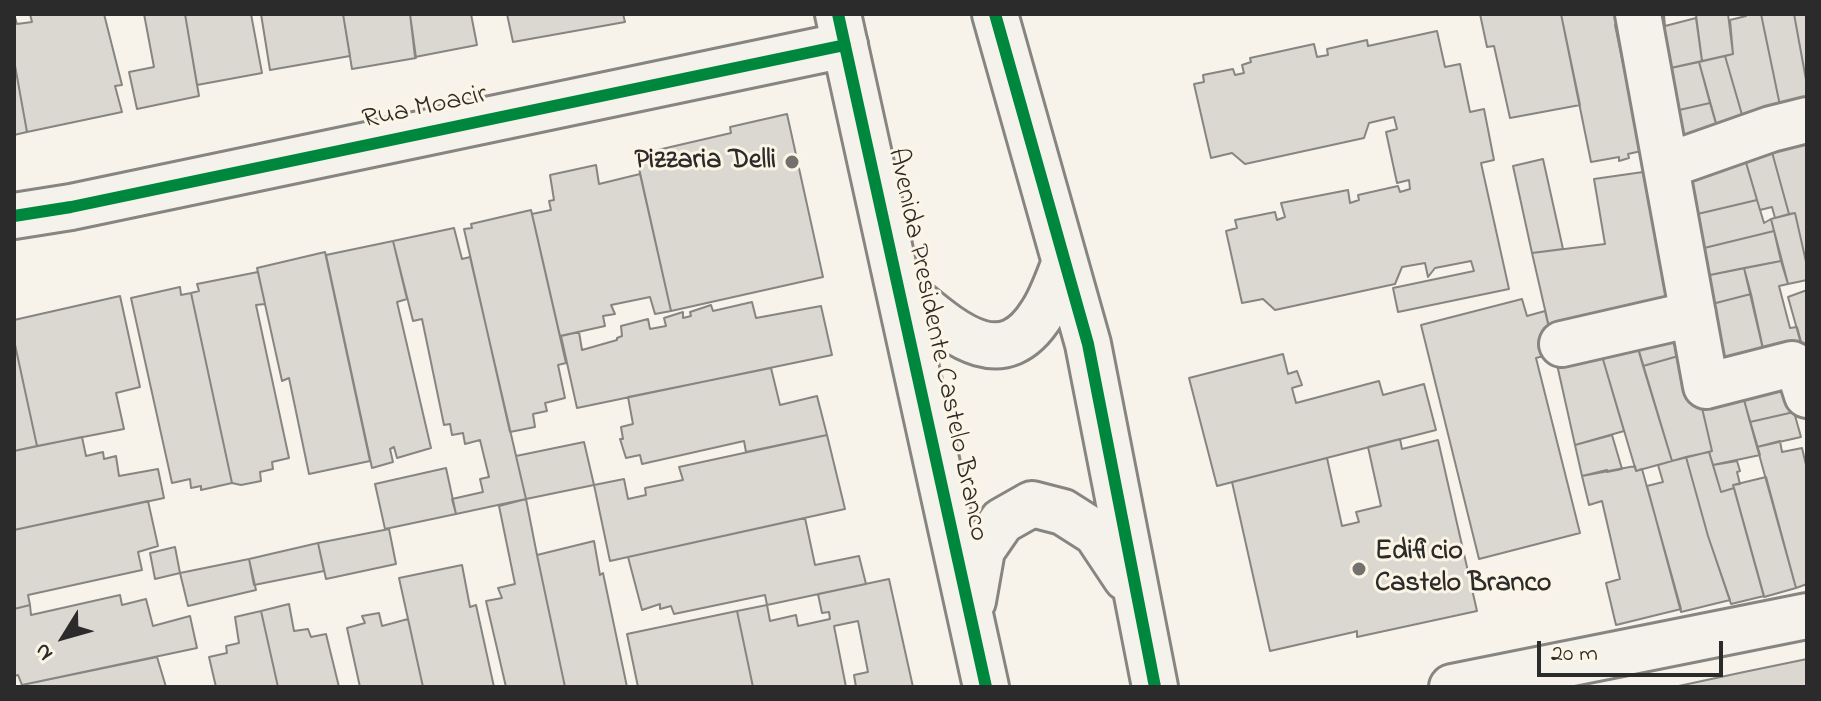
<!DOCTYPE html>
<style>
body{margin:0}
#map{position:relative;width:1821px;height:701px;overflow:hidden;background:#f7f3ea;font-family:"Indie Flower",sans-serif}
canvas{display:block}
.frame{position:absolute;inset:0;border:16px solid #2b2b2b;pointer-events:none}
.north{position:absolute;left:24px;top:597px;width:80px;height:80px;-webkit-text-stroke:6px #fcf5e5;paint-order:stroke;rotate:233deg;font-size:22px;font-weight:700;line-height:32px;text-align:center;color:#2b2b2b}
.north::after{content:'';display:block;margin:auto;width:28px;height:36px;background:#2b2b2b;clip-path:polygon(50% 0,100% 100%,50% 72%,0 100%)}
.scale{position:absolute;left:1537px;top:641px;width:186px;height:36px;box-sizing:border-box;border:4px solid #2b2b2b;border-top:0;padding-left:10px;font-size:24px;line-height:28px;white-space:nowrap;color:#2b2b2b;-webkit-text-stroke:6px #fcf5e5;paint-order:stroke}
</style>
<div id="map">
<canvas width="1821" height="701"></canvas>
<div class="frame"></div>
<div class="north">N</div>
<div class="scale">20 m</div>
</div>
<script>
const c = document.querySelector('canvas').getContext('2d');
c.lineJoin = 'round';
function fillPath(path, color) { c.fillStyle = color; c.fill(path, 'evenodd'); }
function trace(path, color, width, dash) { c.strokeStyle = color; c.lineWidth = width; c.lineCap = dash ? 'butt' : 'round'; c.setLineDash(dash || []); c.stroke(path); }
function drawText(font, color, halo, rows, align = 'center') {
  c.font = font + ' "Indie Flower",sans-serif'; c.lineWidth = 6; c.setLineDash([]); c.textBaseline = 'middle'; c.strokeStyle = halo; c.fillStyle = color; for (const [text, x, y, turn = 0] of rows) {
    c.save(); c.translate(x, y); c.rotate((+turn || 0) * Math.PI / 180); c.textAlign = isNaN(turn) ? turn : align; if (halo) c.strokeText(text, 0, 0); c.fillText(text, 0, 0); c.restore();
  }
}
const building = new Path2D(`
 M14,14L17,24L32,22L30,14H104L122,85L115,86L122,112L27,132L14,60Z
 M144,14H185L199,96L137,109L129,72L154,67Z
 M185,14H251L262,73L197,85Z
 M261,14H343L350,56L270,70Z
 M343,14H410L416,58L352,69Z
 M410,14H471L477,45L415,57Z
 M507,14H623L625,22L513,42Z
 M1480,14H1561L1580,105L1510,118L1494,46L1487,47Z
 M1561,14H1618L1620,24L1615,25L1636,126L1640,125L1646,150L1628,154L1629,158L1619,161V157L1591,162Z
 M1728,14L1733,54L1702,61L1696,15Z
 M1745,14H1761L1783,120L1747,132L1725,56L1733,54L1730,20L1746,16Z
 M1761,14H1794L1807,85V113L1783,120Z
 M1794,14H1807V85Z
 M1664,15L1665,26L1696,18L1702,61L1657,71L1647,19Z
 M1437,31L1445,67L1460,64L1470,112L1484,109L1494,160L1481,163L1509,289L1398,312L1393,288L1474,271L1471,261L1435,268L1428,277L1425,263L1402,267L1395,284L1275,310L1263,299L1242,303L1226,231L1237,228L1235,220L1275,212L1277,220L1285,217L1281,203L1348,190L1350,203L1359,200L1358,195L1398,186L1400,192L1410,189L1409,180L1397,183L1386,132L1397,129L1394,117L1369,123L1364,138L1245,164L1232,153L1211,158L1194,84L1204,82L1203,75L1233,69L1235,75L1244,73L1242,65L1251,62L1250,58L1314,44L1317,57L1328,55L1327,49L1367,40L1368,46Z
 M1725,56L1747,132L1721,141L1699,62Z
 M14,60L27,132L14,135Z
 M1699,62L1710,103L1666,113L1657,71Z
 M1710,103L1721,141L1675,156L1666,113Z
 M787,114L823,277L671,311L636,155L731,133L730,127Z
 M1807,132V266L1795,213L1789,214L1767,134Z
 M1767,134L1789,214L1775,218L1772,207L1760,210L1742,149Z
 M1742,149L1757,200L1689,216L1677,167Z
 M1543,159L1563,249L1532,253L1513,166Z
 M596,165L599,184L640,174L671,311L655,314L650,297L611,305L615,314L603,316L605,326L560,336L532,214L551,210L549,201L554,200L550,175Z
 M1650,171L1678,305L1595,321L1549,327L1532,253L1605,244L1594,179Z
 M1757,200L1764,223L1771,219L1774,231L1696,250L1689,216Z
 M531,210L566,363L558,365L565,398L545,403L547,411L533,414L535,427L510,432L464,229L472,228L471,224Z
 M1795,213L1807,266V280L1788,284L1771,219Z
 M454,228L462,259L470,257L526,499L456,514L452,499L483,492L480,479L489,477L480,440L465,444L463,433L452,435L450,424L444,425L422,319L413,321L393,241Z
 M1774,231L1781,261L1705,276L1696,250Z
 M393,241L407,299L397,302L431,448L397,458L394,447L390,449L393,462L372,468L326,255Z
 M325,252L370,461L309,474L289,378L282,381L257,268Z
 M1781,261L1788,284L1779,286L1790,328L1797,327L1805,357L1766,362L1744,268Z
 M1744,268L1751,294L1712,304L1705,276Z
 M258,272L265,304L256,305L289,458L272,462L273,469L260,472L261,481L241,485L232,483L191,293L199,291L197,284Z
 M180,287L181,295L191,293L232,483L201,490V486L191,488L190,479L172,483L131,298Z
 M1807,290V365L1788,297Z
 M1751,294L1766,362L1719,374L1712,304Z
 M120,296L140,387L116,393L124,429L37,446L14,340V320Z
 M1522,299L1527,316L1545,311L1555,353L1536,358L1580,533L1479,559L1421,325Z
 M752,302L756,318L821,306L832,355L577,408L561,336L579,332L582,350L617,340V338L622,336L621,326L648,319L650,329L666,326L664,318L683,312V318L691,316L690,312L711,305L713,311Z
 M1673,321L1682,355L1643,366L1633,331Z
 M1633,331L1672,461L1636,471L1597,339Z
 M1597,339L1624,431L1575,445L1554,351Z
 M14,340L37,446L14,451Z
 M1283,354L1288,374L1297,371L1302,385L1292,388L1296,403L1379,381L1383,395L1424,384L1436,430L1217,486L1189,378Z
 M1682,355L1700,409L1702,408L1712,451L1672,461L1643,366Z
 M771,368L780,405L817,396L827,435L746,452L744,441L642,464L640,455L626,458L620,439H623L621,427L633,424L628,397Z
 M1788,386L1794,412L1750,422L1743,396Z
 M1741,390L1760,455L1713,465L1709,452L1712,451L1702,408L1700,409L1698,400Z
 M1794,412L1801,437L1757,447L1750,422Z
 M827,435L845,509L610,561L594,485L624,479L628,499L646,495L645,488L683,480L679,467Z
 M1612,435L1622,469L1607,472V470L1582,476L1575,445Z
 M82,437L86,456L103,452L104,459L116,456L119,476L158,469L164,498L14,530V451Z
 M1400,439L1402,449L1438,440L1477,611L1357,637V631L1354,632L1270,651L1232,482L1327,458L1342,526L1359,522L1356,512L1381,506L1368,447Z
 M1780,441L1782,452L1802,448L1807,469V584L1796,588L1757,447Z
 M584,442L594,485L526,499L516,456Z
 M1709,452L1721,492L1734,488L1764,596L1731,604L1708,536L1686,457Z
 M1686,457L1708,536L1730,600L1681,612L1647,486L1663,482L1658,465Z
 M1737,461L1740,471L1737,472L1740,484L1733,485L1734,488L1721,492L1713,465Z
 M1635,466L1636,471L1642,469L1681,609L1616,625L1606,583L1620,579L1602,501L1589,505L1582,476Z
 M446,468L456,514L385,529L375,484Z
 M1766,477L1796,588L1764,597L1733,485Z
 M526,499L537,555L565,687H506L486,601L502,598L498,588L515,584L499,506Z
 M148,501L158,546L138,552L142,570L28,595L30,605L14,609V530Z
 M805,518L815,565L859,556L866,584L767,605L765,595L674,614L671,606L660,609V604L642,610L628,557Z
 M389,529L396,564L326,579L318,543Z
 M594,541L600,575L603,573L627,687H565L537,555Z
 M318,543L324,571L254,585L249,559Z
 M175,547L180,573L155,579L150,553Z
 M249,559L256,590L188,606L180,573Z
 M462,565L470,607L476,605L494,687H423L399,578Z
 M889,579L913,687H856L854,675L868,672L858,621L834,626L846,687H753L737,611L767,605L770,621L796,615L798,626L830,619L829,612L822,613L818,594Z
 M120,595L122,605L146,599L153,626L190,616L197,648L22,685L18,675L14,676V609L30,605L31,615Z
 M289,604L294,631L308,629L311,637L326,634L339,687H278L261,611Z
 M261,611L278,687H216L209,657L227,653L226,646L239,643L235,617Z
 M737,611L753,687H638L627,634Z
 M379,613L382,626L408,619L423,687H360L347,628L365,623L362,616Z
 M157,657L166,687H19L22,685Z
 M1807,659V687H1674L1744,672Z`);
const minor = new Path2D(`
 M1638,14L1706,386L1792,364L1800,373L1807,395
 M1666,166L1771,129L1807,120
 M14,216L71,207L845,45
 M1562,344L1693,314
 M1452,687L1807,616`);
const major = new Path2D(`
 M838,14L986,687
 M995,14L1088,344L1155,687
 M899,288C942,321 998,384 1042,313C1052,298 1058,279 1065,262
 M973,601L982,550L1002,521L1032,504L1063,512L1096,533L1126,578`);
const cycleway = new Path2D(`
 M838,14L986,687
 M995,14L1088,344L1155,687
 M14,216L71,207L845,45`);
const markers = [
 [792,162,8,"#72716e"],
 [1359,569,8,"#72716e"]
];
const streetNames = [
 ["Rua Moacir",425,109,-12],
 ["Avenida Presidente Castelo Branco",936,345,78]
];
const poiNames = [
 ["Pizzaria Delli",776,162],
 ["Edificio",1375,553,"left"],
 ["Castelo Branco",1375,585,"left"]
];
fillPath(building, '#dad8d1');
trace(building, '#878581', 2);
trace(minor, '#878581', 50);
trace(major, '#878581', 50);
trace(minor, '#f5f2ec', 44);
trace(major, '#f5f2ec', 44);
trace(cycleway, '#00873e', 12);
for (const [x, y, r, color] of markers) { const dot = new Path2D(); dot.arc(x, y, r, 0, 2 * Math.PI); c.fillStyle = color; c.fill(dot); trace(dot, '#fcf5e5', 3); }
drawText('28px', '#2b2b2b', '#fcf5e5', streetNames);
drawText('bold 28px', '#2b2b2b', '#fcf5e5', poiNames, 'right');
</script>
